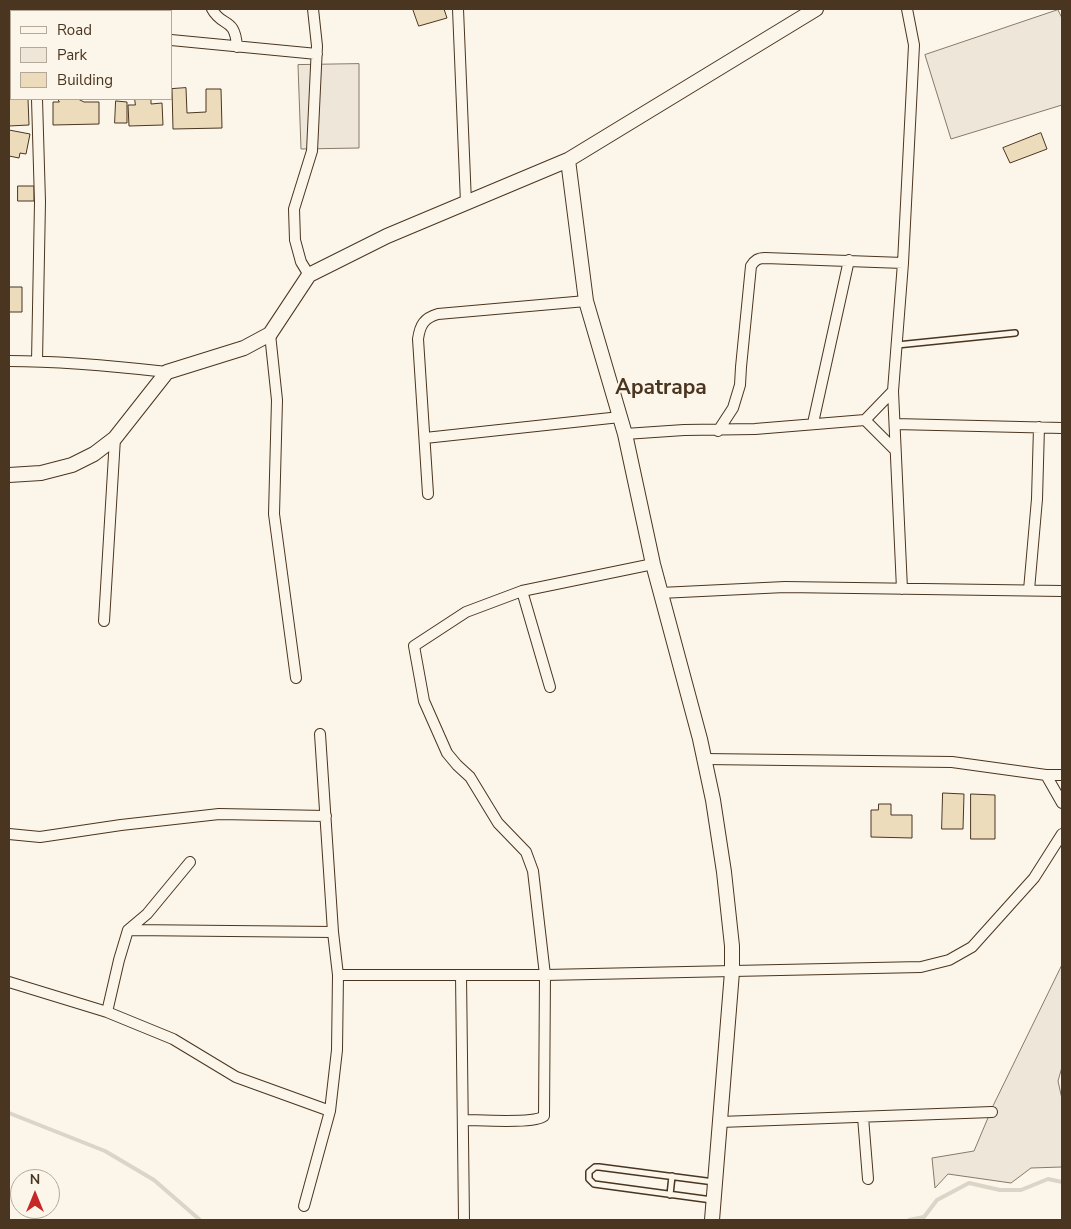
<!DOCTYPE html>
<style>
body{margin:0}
#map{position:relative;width:1071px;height:1229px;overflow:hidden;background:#fbf6e9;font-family:"Nunito Sans",sans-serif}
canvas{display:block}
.frame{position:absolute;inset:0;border:10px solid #4a3520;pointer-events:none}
.legend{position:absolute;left:10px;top:10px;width:162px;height:90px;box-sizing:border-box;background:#fbf6e9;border:1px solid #b4a999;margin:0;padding:6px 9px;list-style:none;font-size:15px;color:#4a3520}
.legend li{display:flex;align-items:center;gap:10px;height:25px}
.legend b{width:25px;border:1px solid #b4a999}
.north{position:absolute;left:10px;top:1169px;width:50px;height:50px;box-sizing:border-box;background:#fbf6e9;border:1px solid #b4a999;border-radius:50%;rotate:0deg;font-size:14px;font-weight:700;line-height:20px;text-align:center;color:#4a3520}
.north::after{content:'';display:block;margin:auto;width:18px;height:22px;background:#c62828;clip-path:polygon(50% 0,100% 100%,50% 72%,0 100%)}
</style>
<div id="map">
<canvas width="1071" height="1229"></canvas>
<div class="frame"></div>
<ul class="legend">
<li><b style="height:6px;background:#fbf6e9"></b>Road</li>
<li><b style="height:14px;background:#ede6d9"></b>Park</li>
<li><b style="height:14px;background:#ecdcbc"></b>Building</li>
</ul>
<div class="north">N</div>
</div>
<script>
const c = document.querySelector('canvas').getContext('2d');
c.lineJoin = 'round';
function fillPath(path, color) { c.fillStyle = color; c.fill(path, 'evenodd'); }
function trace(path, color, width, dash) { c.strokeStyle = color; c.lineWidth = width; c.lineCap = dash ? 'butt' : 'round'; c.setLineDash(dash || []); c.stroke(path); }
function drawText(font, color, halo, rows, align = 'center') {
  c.font = font + ' "Nunito Sans",sans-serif'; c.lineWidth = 4; c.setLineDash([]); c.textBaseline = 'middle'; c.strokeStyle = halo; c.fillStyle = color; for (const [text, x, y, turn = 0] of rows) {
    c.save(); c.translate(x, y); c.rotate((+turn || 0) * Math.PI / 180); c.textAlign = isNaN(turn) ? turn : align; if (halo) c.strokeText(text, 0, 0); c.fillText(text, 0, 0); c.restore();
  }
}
const green = new Path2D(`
 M1058,10L1062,18V105L951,139L925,55Z
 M359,64V148L301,149L298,65Z
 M1062,965V1067L1058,1081L1062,1099V1167L1031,1168L1011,1183L948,1174L935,1188L932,1158L974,1151L993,1106Z`);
const stream = new Path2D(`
 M9,1113L105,1151L154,1180L200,1220
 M909,1220L924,1217L937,1200L969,1183L1000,1190H1021L1048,1179L1062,1182`);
const building = new Path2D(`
 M413,9H444L447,18L419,26Z
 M186,88L187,113L206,112V89H221L222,128L173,129L172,89Z
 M9,92H11V99H28L29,125L9,126Z
 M58,99H78L84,102H99V124L53,125V102H59Z
 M135,99H151V104L162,103L163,125L129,126L128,105H135Z
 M116,101L127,102V123H115Z
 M9,130L30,134L26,154L20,153L19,158L9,156Z
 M1041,133L1047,149L1010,163L1003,148Z
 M18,186H34V201H18Z
 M9,287H22V312H9Z
 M943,793L964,794L963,829H942Z
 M971,794L995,795V839H971Z
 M879,804H891V815H912V838L871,837V810H878Z`);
const service = new Path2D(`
 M897,345L1015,333
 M670,1195L672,1176
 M712,1200L594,1184L589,1179V1172L595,1167H599L714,1182`);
const minor = new Path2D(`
 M212,9C222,28 235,16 237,47
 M458,9L466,203
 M9,35H11
 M171,40L317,54
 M309,275L301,262L295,240L294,209L312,151L317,46L313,9
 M270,334L277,400L274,514L296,678
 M9,361C62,361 114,366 167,372
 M37,361L40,202L37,99
 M865,420L895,450
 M813,423L849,260
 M895,424L1062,428
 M718,431L733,408L740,385L741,367L751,266C755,260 758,258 765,258L903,263
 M625,434L684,430L755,429L865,420L893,391
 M425,438L620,417
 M428,494L418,339C420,325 424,318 438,314L586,301
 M902,589L893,391L903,263L914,45L907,9
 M1029,590L1037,499L1039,427
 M522,591L550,687
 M660,593L785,587L1062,591
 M104,621L115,438
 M704,759L952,762L1046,775H1062
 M1046,775L1062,803
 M9,834L40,837L121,825L219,814L326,816
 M128,930L333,932
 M338,975H545L921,967L949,960L972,947L1034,878L1062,834
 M461,975L464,1220
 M9,982L107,1012L173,1039L236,1077L330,1111
 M107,1012L119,960L128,930L147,914L190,862
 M863,1117L868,1179
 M464,1120C478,1120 535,1124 544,1116L545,975L533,871L526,852L498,823L470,777L457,765L447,753L424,701L414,646L466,612L522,591L653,564
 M720,1122L992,1112
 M304,1206L330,1111L337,1050L338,975L333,932L320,734`);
const tertiary = new Path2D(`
 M9,475L41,473L72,465L94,454L115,438L167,372L244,348L270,334L309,275L387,236L568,160
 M712,1220L732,972V946L724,872L713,800L700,739L653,564L625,434L586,301L568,160L816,9`);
const districtNames = [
 ["Apatrapa",661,389]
];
fillPath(green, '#ede6d9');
trace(green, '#887966', 1);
trace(stream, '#dcd4c6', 4);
fillPath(building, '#ecdcbc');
trace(building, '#4a3520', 1);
trace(service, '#4a3520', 8);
trace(minor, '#4a3520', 12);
trace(tertiary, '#4a3520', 16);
trace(service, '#fbf6e9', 5);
trace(minor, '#fbf6e9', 10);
trace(tertiary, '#fbf6e9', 14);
drawText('bold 21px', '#4a3520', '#fbf6e9', districtNames);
</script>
